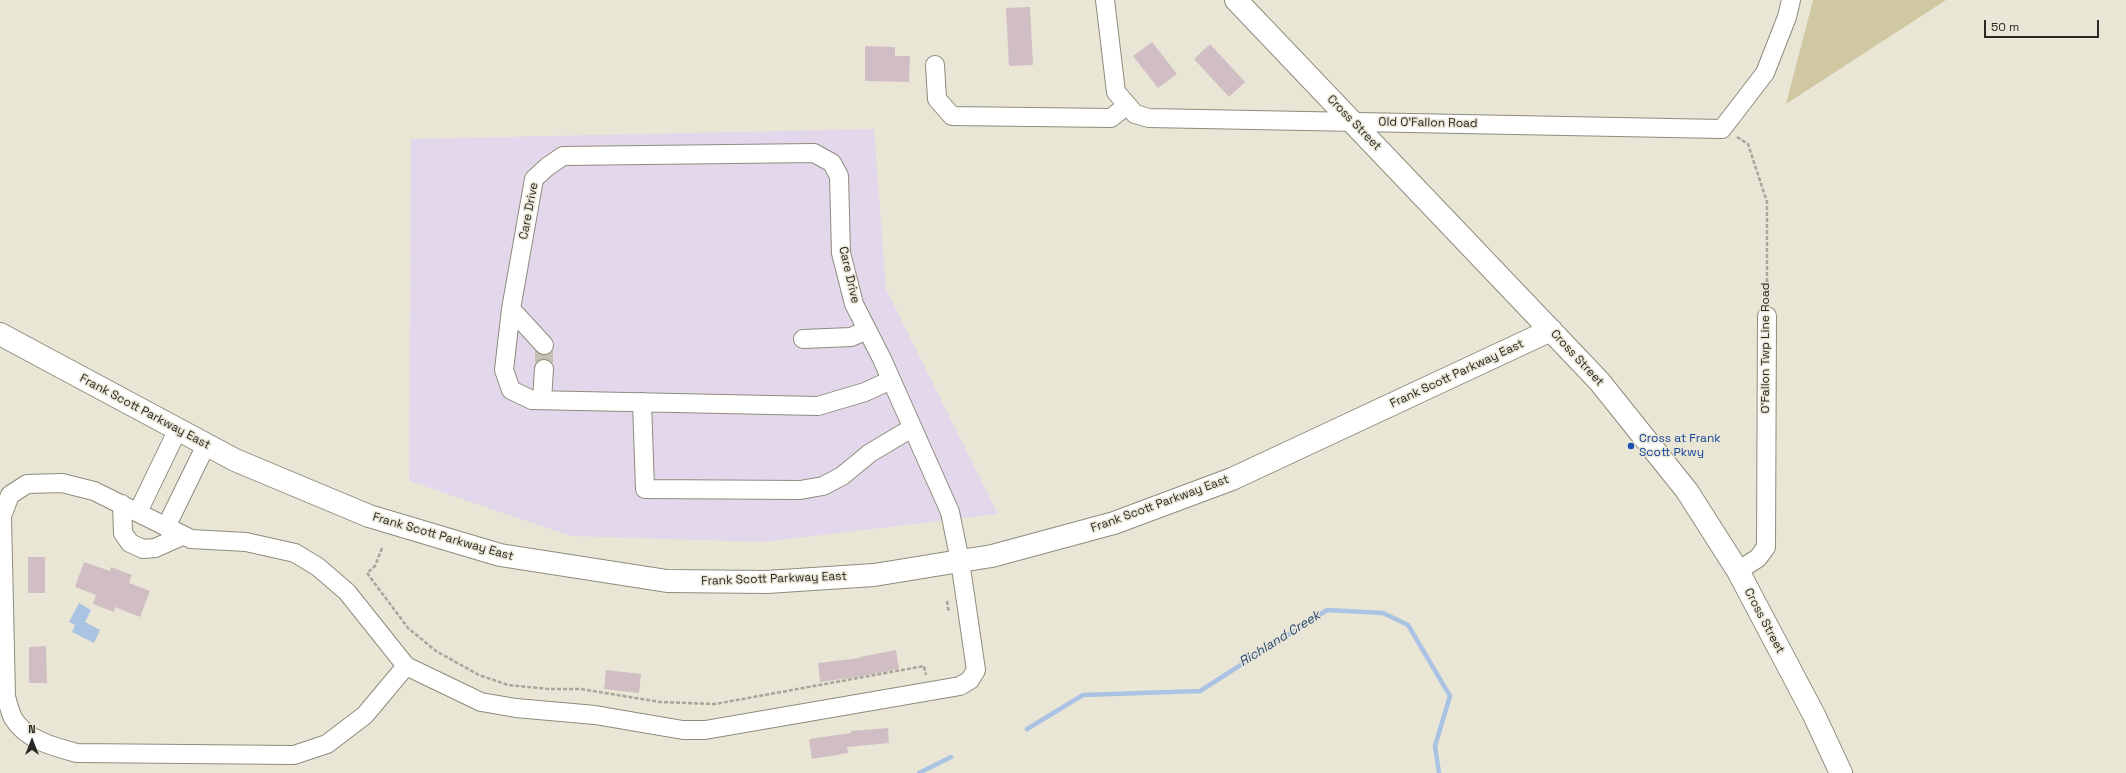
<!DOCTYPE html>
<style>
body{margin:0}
#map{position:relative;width:2126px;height:773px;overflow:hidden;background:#e9e6d6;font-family:"Space Grotesk",sans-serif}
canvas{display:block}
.north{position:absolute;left:12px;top:721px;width:40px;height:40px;-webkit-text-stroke:3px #e9e6d6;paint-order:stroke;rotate:0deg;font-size:11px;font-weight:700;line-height:16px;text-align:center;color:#2a2923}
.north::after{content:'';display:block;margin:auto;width:14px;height:18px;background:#2a2923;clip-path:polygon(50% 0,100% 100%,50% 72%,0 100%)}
.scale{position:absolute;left:1984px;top:20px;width:115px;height:18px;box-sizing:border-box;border:2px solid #2a2923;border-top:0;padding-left:5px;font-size:12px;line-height:14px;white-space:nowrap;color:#2a2923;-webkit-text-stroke:3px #e9e6d6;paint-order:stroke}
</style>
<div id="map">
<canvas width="2126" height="773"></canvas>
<div class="north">N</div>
<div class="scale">50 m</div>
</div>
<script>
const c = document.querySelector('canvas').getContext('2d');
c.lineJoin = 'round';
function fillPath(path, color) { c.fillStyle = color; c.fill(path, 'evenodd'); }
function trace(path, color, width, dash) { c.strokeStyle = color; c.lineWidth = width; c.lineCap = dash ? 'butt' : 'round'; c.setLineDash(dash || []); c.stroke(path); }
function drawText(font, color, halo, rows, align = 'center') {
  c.font = font + ' "Space Grotesk",sans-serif'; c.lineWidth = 3; c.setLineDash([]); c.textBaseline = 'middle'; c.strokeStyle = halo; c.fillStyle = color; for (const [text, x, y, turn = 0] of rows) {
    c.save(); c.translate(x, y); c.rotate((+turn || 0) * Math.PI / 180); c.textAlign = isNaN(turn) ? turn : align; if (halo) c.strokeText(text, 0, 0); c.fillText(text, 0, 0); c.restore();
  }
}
const commercial = new Path2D(`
 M874,129L886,289L998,514L763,542L571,536L409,481L411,139Z`);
const green = new Path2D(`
 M1813,0H1946L1786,104Z`);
const water = new Path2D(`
 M79,603L91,610L85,622L100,630L94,643L72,632L75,625L69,622Z`);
const stream = new Path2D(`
 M1027,729L1083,695L1200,691L1327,610L1383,613L1408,625L1450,696L1435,746L1439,773
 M919,773L951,757`);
const building = new Path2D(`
 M1030,7L1033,65L1009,66L1006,8Z
 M1152,42L1177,74L1158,88L1133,56Z
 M1210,44L1245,82L1229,97L1194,59Z
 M865,46L895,47V56H910L909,82L865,81Z
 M28,557H45V593H28Z
 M84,562L110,571L111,567L132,575L129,583L150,591L140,617L115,607L114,612L93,604L96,595L75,587Z
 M46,646L47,683H29V647Z
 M896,650L899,669L857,677L820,682L818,663L860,658V657Z
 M606,670L641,674L639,693L604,689Z
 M888,728L889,743L847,747L848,753L812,759L809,739L851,733V731Z`);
const minorTunnel = new Path2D(`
 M544,345V369`);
const path = new Path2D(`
 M1737,137L1748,144L1767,202V301
 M382,548L375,566L367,573L408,628L436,651L479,675L508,685L549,689H581L660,702L715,704L924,666L926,675
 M947,601L948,609L951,611`);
const minor = new Path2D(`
 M1105,0L1116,92L1135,114L1149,118L1722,129L1765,73L1787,17L1791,0
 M935,65L937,99L952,116L1111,118L1126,106
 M511,309L544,345
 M803,339L851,337L867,330
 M542,400L544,369
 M642,402L645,489L800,490L823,486L842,476L870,453L912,428
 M122,504L123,533L130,543L143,549L155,548L182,536
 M138,512L178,429
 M166,527L206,445
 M1738,571L1758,558L1766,547L1767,316
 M406,666L365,715L327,744L294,755L77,753C54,747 26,740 13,718C10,712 8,703 6,697L2,516L10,495L27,484L62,483L94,491L191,539L246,542L295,553L318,567L347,592L406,666L481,702L516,708L595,715L683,730H705L960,686L970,680L976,670L960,561L950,512L882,359L854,304L841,253L839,176L832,163L814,153L563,156L547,167L534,179L511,309L504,370L511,390L532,400L818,406L865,392L891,380`);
const major = new Path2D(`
 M1236,0L1599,381L1687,491L1738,571L1814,715L1841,773
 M0,334L235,460L369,516L500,555L667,581L767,582L874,575L960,561L992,556L1114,523L1232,479L1551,330`);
const markers = [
 [1631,446,4,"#1a4fb4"]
];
const streetNames = [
 ["Cross Street",1354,123,46],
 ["Old O'Fallon Road",1428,123,1],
 ["Care Drive",529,211,-79],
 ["Care Drive",849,275,77],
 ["O'Fallon Twp Line Road",1766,348,-90],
 ["Cross Street",1577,358,47],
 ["Frank Scott Parkway East",1457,374,-25],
 ["Frank Scott Parkway East",145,412,28],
 ["Frank Scott Parkway East",1160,504,-20],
 ["Frank Scott Parkway East",443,537,16],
 ["Frank Scott Parkway East",774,579,-2],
 ["Cross Street",1764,621,62]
];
const transitNames = [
 ["Cross at Frank",1639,439],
 ["Scott Pkwy",1639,453]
];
const waterNames = [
 ["Richland Creek",1280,639,-32]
];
fillPath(commercial, '#e3d7eb');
fillPath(green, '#cfc8a3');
fillPath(water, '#abc3e3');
trace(stream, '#abc3e3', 4.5);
fillPath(building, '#d0bec4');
trace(minorTunnel, '#c3c0b2', 18, [18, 9]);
trace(minor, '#8f8c7d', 20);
trace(major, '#8f8c7d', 24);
trace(path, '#a8a699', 2.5, [4, 2]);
trace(minor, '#fff', 18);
trace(major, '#fff', 22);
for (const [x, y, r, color] of markers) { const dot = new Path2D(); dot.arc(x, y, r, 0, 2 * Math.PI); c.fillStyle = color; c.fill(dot); trace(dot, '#e9e6d6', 1.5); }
drawText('12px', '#2a2923', '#e9e6d6', streetNames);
drawText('12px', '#164399', '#e9e6d6', transitNames, 'left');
drawText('italic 13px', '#254671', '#e9e6d6', waterNames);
</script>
